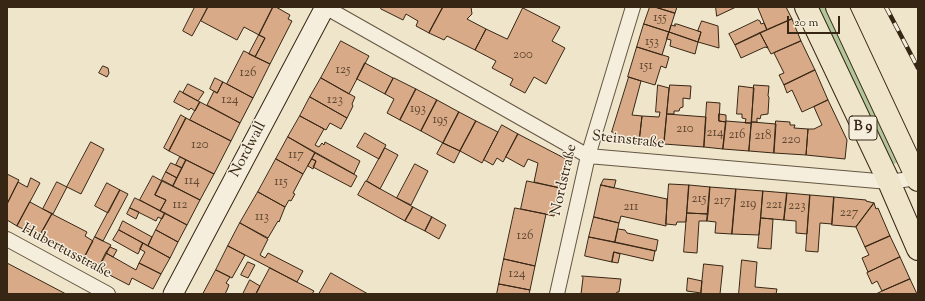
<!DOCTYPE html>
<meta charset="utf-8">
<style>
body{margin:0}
#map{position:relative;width:925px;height:301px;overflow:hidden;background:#efe5ca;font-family:"Sorts Mill Goudy",serif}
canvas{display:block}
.frame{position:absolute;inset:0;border:8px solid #372614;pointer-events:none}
.scale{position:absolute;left:787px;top:16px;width:53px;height:18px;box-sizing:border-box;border:2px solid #372614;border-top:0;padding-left:5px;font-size:12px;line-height:14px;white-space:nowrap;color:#372614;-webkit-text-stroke:3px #f5eedd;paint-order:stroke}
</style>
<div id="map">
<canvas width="925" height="301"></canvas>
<div class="frame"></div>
<div class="scale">20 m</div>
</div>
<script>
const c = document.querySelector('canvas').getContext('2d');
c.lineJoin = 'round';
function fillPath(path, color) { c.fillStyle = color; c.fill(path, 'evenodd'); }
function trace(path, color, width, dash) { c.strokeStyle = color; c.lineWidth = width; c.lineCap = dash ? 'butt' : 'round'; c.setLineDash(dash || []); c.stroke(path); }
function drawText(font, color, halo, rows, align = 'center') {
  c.font = font + ' "Sorts Mill Goudy",serif'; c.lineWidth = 3; c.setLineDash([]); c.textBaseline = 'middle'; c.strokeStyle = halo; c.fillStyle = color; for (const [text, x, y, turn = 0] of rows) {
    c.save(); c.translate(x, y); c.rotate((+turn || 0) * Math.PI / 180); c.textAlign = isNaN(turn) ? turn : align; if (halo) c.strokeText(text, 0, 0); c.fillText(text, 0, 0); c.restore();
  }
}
const green = new Path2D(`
 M816,7H829L898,160V163L888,164Z`);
const building = new Path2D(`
 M195,7H208L192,36L183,31Z
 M208,7H273L259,35L244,27L237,40L201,21Z
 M273,7H276L290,15L288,19L292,21L270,64L255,57L265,38L259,35Z
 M382,7H443L429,33L416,26L418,21L406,14L403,20L381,9Z
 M443,7H471L472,14L467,19L486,29L475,50L447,36L444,40L429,33Z
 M650,7H655L675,13L669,32L644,24Z
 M655,7H677L675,13Z
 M716,7H736L717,16Z
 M760,7H786L792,19L767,30L758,8Z
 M523,8L560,27L552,41L565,48L546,84L534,77L525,93L510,85L513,79L492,68L496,61L475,50L486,29L507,39Z
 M792,19L801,41L771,54L760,33Z
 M758,20L760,21L761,24L764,23L767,30L735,45L729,34Z
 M702,21L718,26L719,48L698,42L701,32L698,31Z
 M644,24L669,32L662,55L637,47Z
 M675,24H677L701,32L698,42L669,32L671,25L675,26Z
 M669,32L698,42L695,54L670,46L671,40L667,39Z
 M760,33L768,48L765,47L741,58L735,45Z
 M259,35L265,38L255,57L249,54Z
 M341,41L369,56L349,94L321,78Z
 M801,41L815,70L784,85L779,75L784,73L774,53Z
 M637,47L669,57L666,68L661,66L655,85L628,77Z
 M244,51L270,64L253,98L227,84Z
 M365,63L393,78L385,94L357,79Z
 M103,66L108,68L109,73L107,77L99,73Z
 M815,70L828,100L802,112L792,90L787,93L784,85Z
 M629,77L641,81L632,115L642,116L639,142L617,140L613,132H612Z
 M215,78L223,82L217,93L210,89Z
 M321,78L355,97L352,104L353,106L347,118L310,97Z
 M394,78L416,89L400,120L387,113L394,99L385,94Z
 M223,82L253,98L240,123L207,105L214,91L217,93Z
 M188,84L204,92L198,101L183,93Z
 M658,85L669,88L664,144L639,142L642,116L659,117L660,112H656Z
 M670,85L691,86L690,99L683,98V107L680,108L679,111H674V114H667Z
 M754,85L769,86L768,96L769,97L768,114L761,115L760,119L757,118V122H752Z
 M739,86L754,88L751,123H745L746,119L742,118V114H737Z
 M416,89L437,100L421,131L400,120Z
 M180,91L200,102L195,111L191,108L189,110L174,102Z
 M310,97L347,118L341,129L330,123L326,130L300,116Z
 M437,100L459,112L443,143L421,131Z
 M828,100L847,140L845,159L806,155L808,129H814L822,125L814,107Z
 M200,102L240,123L231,141L190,120Z
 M707,102L720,103L719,121L726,122L723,149L704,147Z
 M459,112L476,121L460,151L443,143Z
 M667,114L706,117L704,147L664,144Z
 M719,114L726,115V122L719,121Z
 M181,115L186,118L169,151L164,148Z
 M300,116L324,129L315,145L319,147L322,143L324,145L325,142L360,161L354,174L288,137Z
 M186,118L231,141L214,174L169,151Z
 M476,121L498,132L482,163L460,151Z
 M726,121L751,123L749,151L723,149Z
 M776,121L790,122V125H795L794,128L808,129L806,155L774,153Z
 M752,122L776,124L774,153L749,151Z
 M502,125L518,134L503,162L497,158L493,165L484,160Z
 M365,133L386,145L379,159L357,147Z
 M518,134L566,159L560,188L534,182L538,163L528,159L524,167L506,157Z
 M288,137L315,153L303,174L276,159Z
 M91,142L104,149L81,194L67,187Z
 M443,143L460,151L454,163L437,154Z
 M385,148L398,155L380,189L367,181Z
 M315,153L357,176L351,187L313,167L316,161L312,159Z
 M180,157L186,160L182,168L176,165Z
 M276,159L303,174L293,193L295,194L291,201L289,200L285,207L258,192Z
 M312,159L316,161L313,169L308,166Z
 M186,160L214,174L200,200L173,186Z
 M171,163L182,168L177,178L166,172Z
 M415,164L428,171L411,205L397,198Z
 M166,172L177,178L173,186L162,180Z
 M7,174L19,180L7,204Z
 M153,176L162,181L155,195L166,200L160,211L140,200Z
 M31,178L40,183L17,226L7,220V204L18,182L27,187Z
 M604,179L616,180L614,188L601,185Z
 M162,181L200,200L187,225L160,211L166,200L155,195Z
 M366,181L413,207L405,221L358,195Z
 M527,181L560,188L554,216L521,209Z
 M57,182L67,187L53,214L43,209Z
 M107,183L120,190L108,213L95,206Z
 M669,184L689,185L686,222H677L676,225L666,224Z
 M601,185L667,199L666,226L621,216L619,223L594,217Z
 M689,185L710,187L708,214L687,213Z
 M710,187L736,189L732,234L715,233L716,222L707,221Z
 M736,189L763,191L759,235L732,234Z
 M120,190L128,194L103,241L95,237Z
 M763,191L787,193L784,220L761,218Z
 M258,192L285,207L279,222L278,221L268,238L240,223Z
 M787,193L810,195L807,234L796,233V221L784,220Z
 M810,195L834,197L832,224L820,223L818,252L806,251Z
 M834,197L866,200V201L874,203L856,227L832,225Z
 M135,198L165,213L162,219L158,217L156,221L130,208Z
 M30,202L52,214L39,237L17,226Z
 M874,203L876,209L878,208L890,236L865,247L856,227Z
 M413,207L432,217L425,231L405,221Z
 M130,208L139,212L136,219L127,214Z
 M515,208L546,214L535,266L504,259Z
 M165,213L187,225L178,242L156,230Z
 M687,213L708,214L707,221H699L697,253L684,252Z
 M52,214L87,232L85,236L93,241L83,260L39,237Z
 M432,217L446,225L439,239L425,231Z
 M594,217L619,223L615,242L589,237Z
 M761,218L773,219L771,249L758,248Z
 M123,221L152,237L148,246L119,230Z
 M240,223L268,239L260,255L265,258L268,253L303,271L297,282L228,246Z
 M618,229L625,230L627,233L658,240L656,251L615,242Z
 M119,230L143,243L138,254L113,240Z
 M156,230L178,242L170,258L148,246Z
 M890,236L900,257L868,272L862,258L869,255L865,247Z
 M95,237L111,245L98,269L83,260Z
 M589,237L655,251L653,261L614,252L612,262L585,256Z
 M143,243L170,258L161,274L139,263L145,252L140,249Z
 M228,246L245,255L232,278L216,270Z
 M110,247L117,250L113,257L106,253Z
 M614,252L620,254L618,263L612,262Z
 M106,253L136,270L139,263L161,274L153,289L132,278L129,285L98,269Z
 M900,257L910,279L882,291L877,281L872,284L867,273Z
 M504,259L535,266L530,290L499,284Z
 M742,260L757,262L755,287L777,289L776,294H739Z
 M248,262L255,265L248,278L241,275Z
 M7,263L66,294H7Z
 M704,264L723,266L720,294H701Z
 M270,268L314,291L312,294H256Z
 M216,270L230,277L226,283L229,285L227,290L225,294H203Z
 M331,273L368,294H319Z
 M582,276L621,279L619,292H617L616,294H581L583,278Z
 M688,278L702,281L701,293L687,291Z
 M910,279L917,294H876L882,291Z
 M250,280L260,286L256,294H243Z
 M499,284L530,290L529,294H497Z`);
const street = new Path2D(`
 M325,7L588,156L889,182L917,178
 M7,239L108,294
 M557,294L588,156L633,7`);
const secondary = new Path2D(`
 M173,294L325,7`);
const primary = new Path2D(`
 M806,7L889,182L918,249
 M837,7L918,180`);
const rail = new Path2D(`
 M886,7L918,68`);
const numberNames = [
 ["155",660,19],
 ["153",652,43],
 ["200",523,56],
 ["151",646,67],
 ["125",343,71],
 ["126",248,74],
 ["124",230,101],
 ["123",335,101],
 ["193",418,110],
 ["195",440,121],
 ["210",685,130],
 ["214",715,134],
 ["216",737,136],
 ["218",763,137],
 ["220",791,141],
 ["120",200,146],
 ["117",296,156],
 ["114",192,182],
 ["115",281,183],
 ["215",699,200],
 ["217",722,202],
 ["219",748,205],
 ["112",180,206],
 ["221",774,206],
 ["223",797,207],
 ["211",631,208],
 ["227",849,214],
 ["113",262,218],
 ["126",525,237],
 ["124",517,275]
];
const shields = [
 [863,128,28]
];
const shieldNames = [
 ["B 9",863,128]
];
const streetNames = [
 ["Steinstraße",628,141,6],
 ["Nordwall",249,150,-62],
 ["Nordstraße",565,180,-77],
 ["Hubertusstraße",66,252,28]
];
fillPath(green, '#b2c69c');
fillPath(building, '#d9aa87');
trace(building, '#372614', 1);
trace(street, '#655642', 16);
trace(secondary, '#372614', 21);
trace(primary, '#372614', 24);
trace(street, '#f5eedd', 14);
trace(secondary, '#f5eedd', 19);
trace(primary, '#efe5ca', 22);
trace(rail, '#372614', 4.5);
trace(rail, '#f5eedd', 3, [9]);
drawText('13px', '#604731', null, numberNames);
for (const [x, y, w] of shields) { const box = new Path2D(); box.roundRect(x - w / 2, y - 12, w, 24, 3); c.fillStyle = '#f5eedd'; c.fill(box); trace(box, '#372614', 1); }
drawText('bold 14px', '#372614', null, shieldNames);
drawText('15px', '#372614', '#f5eedd', streetNames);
</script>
